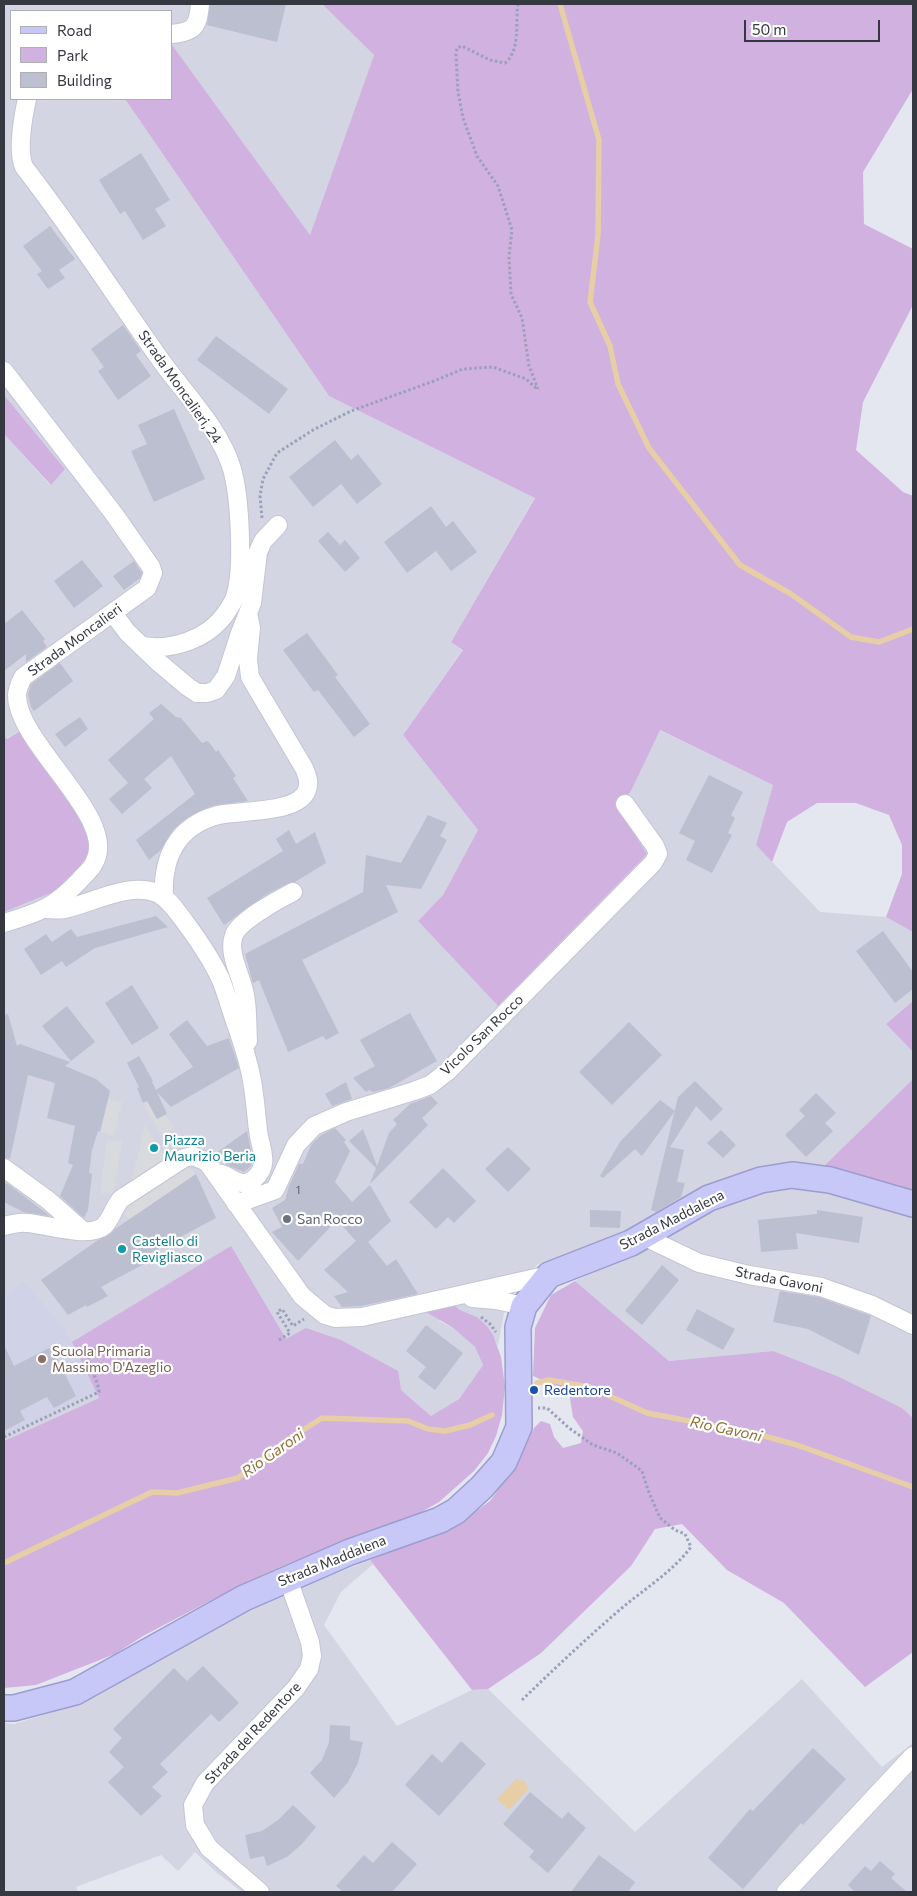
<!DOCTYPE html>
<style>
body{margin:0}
#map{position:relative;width:917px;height:1896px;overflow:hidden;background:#e4e6f0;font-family:Commissioner,sans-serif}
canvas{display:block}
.frame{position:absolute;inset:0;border:5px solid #353741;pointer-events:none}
.legend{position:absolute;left:10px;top:10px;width:162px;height:90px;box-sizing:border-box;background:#fff;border:1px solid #aeafb3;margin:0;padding:6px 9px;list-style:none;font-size:15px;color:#353741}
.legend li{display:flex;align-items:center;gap:10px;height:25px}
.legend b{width:25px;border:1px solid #aeafb3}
.scale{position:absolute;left:744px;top:20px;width:136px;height:22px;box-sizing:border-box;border:2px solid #353741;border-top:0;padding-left:6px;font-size:15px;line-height:18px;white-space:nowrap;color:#353741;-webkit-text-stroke:4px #fff;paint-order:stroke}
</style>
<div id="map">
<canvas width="917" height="1896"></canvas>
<div class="frame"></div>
<ul class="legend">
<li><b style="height:6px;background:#c7c8f8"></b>Road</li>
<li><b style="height:14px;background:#d0b1e0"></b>Park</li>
<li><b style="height:14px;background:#bbbfd0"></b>Building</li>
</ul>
<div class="scale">50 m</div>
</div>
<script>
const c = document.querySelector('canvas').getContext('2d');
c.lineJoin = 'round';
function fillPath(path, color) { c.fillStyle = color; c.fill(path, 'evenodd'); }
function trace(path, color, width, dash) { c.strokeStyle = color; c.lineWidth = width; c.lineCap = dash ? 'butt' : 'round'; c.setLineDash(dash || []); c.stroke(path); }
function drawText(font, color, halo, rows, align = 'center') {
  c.font = font + ' Commissioner,sans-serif'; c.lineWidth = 4.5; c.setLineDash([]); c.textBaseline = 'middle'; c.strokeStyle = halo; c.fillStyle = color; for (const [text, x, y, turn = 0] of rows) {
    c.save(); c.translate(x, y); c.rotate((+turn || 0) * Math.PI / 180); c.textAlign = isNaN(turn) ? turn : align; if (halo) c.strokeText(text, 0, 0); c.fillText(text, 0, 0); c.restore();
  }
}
const residential = new Path2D(`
 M4,4H322L374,55L310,235L171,45V11H11V99H125L329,396L535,497L451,642L463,649L403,735L478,830L443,895L418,921L497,1005L617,808L631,791L659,730L773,785L756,845L820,912L886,917L913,932V1001L886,1024L913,1052V1079L823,1167L620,1239L538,1264L519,1284L505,1308L498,1346L487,1326L477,1317L460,1310L453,1304L439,1321L452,1327L475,1347L483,1365L459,1399L431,1416L401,1390L286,1339L99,1398L4,1441V912L56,891L21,730L6,739L4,736V434L50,485L65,469L4,395Z
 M789,1187L823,1189L913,1214V1418L902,1408L773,1351L669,1361L575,1281L668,1237L705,1207L751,1191Z
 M370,1560L373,1564L341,1592L324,1625L397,1726L472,1690L488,1689L635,1832L802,1679L882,1767L913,1743V1892H242L216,1872L195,1852L178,1871L161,1855L76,1887L78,1892H4V1723L14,1724L67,1708L252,1607Z`);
const education = new Path2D(`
 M23,1282L64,1327L95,1391L4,1435V1299Z`);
const green = new Path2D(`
 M322,4H913V89L863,172L864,224L913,249V305L863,402L856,450L903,492L913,496V932L886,917L902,874V845L889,815L856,803H817L787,822L772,862L756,845L773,785L660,730L631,791L618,808L647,854L498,1006L418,921L443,895L478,830L403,735L463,650L451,642L535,498L329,396L125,99H171L172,45L310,235L374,55Z
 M4,395L65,469L51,485L4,434Z
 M22,730L89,826L92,851L87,862L56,891L4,912V736L7,739Z
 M913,1001V1052L886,1024Z
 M913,1079V1194L823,1167Z
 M231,1246L286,1339L306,1328L341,1340L398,1371L401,1390L431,1416L459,1399L483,1365L475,1347L452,1327L426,1312L453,1304L460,1310L477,1317L487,1326L493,1335L501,1357L505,1387L502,1415L496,1436L488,1453L474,1471L439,1502L416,1515L287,1564L240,1585L143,1636L115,1654L36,1685L4,1688V1441L99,1398L72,1342Z
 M575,1281L669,1361L773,1351L839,1377L902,1408L913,1418V1652L865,1687L784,1603L727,1570L682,1524L655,1529L631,1566L541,1653L488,1689L472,1690L370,1560L462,1521L490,1501L515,1466L534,1428L541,1421L550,1424L554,1437L563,1448L581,1443L583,1431L573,1417L569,1392L533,1376L535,1328L551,1295Z`);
const parking = new Path2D(`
 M155,1097L174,1128L162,1136L143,1103Z
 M108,1099L122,1102L114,1136L100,1132Z
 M145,1125L167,1161L131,1183Z
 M107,1140L122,1142L113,1194L100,1193Z
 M186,1164L196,1174L129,1220L118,1210Z`);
const water = new Path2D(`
 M517,1778L520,1781L524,1780L529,1789L509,1810L497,1799Z`);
const stream = new Path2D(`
 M560,4L599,140L598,235L590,302L610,346L618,384L649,448L740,565L791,594L851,637L879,642L913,629
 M537,1383L549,1380L590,1387L647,1413L753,1433L797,1445L913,1487
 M4,1563L152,1492L177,1493L238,1478L287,1440L322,1418L408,1421L428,1429L445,1431L470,1425L492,1415`);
const building = new Path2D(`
 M210,4H286L277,42L207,25Z
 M141,153L170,200L155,209L166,226L143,240L125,211L120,214L99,180Z
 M50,226L75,259L59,270L65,278L48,289L37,274L42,271L23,246Z
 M123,325L141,351L136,355L151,376L118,400L98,371L104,367L91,349Z
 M216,336L288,389L269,414L197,360Z
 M174,409L205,479L154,502L131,451L147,444L138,425Z
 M335,440L351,460L358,454L382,484L357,504L341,484L313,507L289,477Z
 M431,506L446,527L453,521L477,552L451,571L436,551L407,573L384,542Z
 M328,532L340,545L345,540L360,558L345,572L318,541Z
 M82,560L103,586L74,608L54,581Z
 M134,561L142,573L140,578L124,590L113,576Z
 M22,610L45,639L43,641L47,647L26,662V654L4,671V624Z
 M307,633L338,675L335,677L370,724L354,737L318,690L314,692L283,650Z
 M60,663L73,681L34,711L31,707L28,695L31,684Z
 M161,704L176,717L181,718L202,743L208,741L216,752L218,750L236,776L233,778L248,801L215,805L187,818L174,829L161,850L149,860L136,840L195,794L171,756L144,779L152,788L122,814L109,799L128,783L108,760L154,719L149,713Z
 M80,717L88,729L65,747L55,734Z
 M709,775L743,792L731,815L735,818L728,833L732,835L712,873L686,860L695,841L679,833Z
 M428,815L447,823L440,836L447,840L421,889L386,885L398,912L302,960L339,1033L326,1040L323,1036L288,1052L259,980L253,983L245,954L363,892L366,855L401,863Z
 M289,830L296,844L315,832L326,863L295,882L288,883L264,896L224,925L207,898L283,851L276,839Z
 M156,916L168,927L95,948L66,967L62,961L41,975L24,949L46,934L52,942L71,929L77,937Z
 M883,931L913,972V989L895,1003L856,951Z
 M132,985L159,1028L132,1045L105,1003Z
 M67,1006L95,1042L71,1061L42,1026Z
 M410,1013L437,1061L389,1088L373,1092L369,1090L366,1092L353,1078L375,1066L360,1040Z
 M8,1014L17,1046L20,1044L70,1062L65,1066L96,1079L110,1091L100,1132L98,1131L92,1150L89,1173L92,1174L88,1210L84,1218L60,1196L73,1165L68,1163L75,1126L47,1118L55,1083L28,1075L10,1159L4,1158V1015Z
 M187,1020L207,1046L229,1038L239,1068L171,1107L157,1092L167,1114L157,1119L147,1101L143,1103L137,1088L139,1087L127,1063L139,1056L153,1081L152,1082L156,1090L193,1067L169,1034Z
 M629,1022L662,1055L612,1105L579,1072Z
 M695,1081L723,1109L711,1121L696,1106L670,1147L684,1150L677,1182L685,1183L681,1197L656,1212L651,1210L678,1097Z
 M346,1082L352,1099L332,1106L325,1094Z
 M816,1093L836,1113L825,1123L833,1131L806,1157L785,1135L805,1116L799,1110Z
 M431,1096L438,1103L422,1118L428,1125L370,1184L376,1168L349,1141L363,1129L377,1166L389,1133L397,1124L393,1120L410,1104Z
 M660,1100L675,1111L642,1156L635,1149L603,1178L600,1176L620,1142Z
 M335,1128L346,1140L344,1142L350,1151L335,1182L352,1202L370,1185L391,1221L368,1242L387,1266L396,1259L418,1294L361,1306L342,1307L334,1296L348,1292L324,1270L356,1241L337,1220L298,1261L272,1232L282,1227L272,1208L285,1200L289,1186L299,1164H303L311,1145L321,1135Z
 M721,1130L736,1145L723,1158L707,1143Z
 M247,1131L253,1161L250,1167L244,1172L227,1165L216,1153Z
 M508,1147L531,1169L508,1192L485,1169Z
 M443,1168L476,1201L454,1223L448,1217L436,1229L409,1202Z
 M196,1174L216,1218L141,1258L144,1264L101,1287L108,1296L87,1307L86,1305L68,1315L41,1280L98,1240L109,1235L115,1229Z
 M4,1183L8,1184L50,1216L23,1212L4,1202Z
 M590,1210L621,1211L620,1228L590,1227Z
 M817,1210L863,1217L859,1243L796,1233L798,1249L761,1252L758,1220L817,1214Z
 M662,1265L679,1280L642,1325L625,1311Z
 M780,1291L818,1297L871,1316L859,1355L808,1329L773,1322Z
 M697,1309L735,1329L723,1350L686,1330Z
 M426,1325L463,1353L435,1390L418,1377L426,1367L406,1351Z
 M4,1345L14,1366L51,1347L76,1396L54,1408L47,1397L20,1411L25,1420L4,1431Z
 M203,1666L239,1703L219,1722L211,1714L160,1764L168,1772L152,1787L162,1796L141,1816L108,1782L124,1767L109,1752L122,1738L113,1729L174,1668L187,1681Z
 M330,1725L350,1726V1740L363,1742L358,1763L348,1782L334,1798L310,1773L322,1760L329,1742Z
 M461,1741L486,1764L439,1816L405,1785L432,1754L442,1763Z
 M813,1748L846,1779L803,1825L801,1823L743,1889L708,1858L750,1809L753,1811Z
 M530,1792L562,1819L568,1812L586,1828L548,1873L529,1857L534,1851L503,1824Z
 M293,1805L316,1827L302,1844L287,1857L267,1866L264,1856L250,1859L245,1835L262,1831L278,1820Z
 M392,1842L417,1864L392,1892H343L336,1886L364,1855L373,1863Z
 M599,1855L635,1882L628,1892H571Z
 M880,1861L895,1874L891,1878L907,1892H855L848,1885L865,1866L871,1871Z`);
const path = new Path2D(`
 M518,4C515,23 521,50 505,63L490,60L462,46L457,48L456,54L458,92L463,118L477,156L498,186L512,230L509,256L511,294L522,318L529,366L538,389
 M262,518L260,496L263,479L277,453L313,430L351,411L434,381L463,369L493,367L526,379L537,389
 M481,1317L490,1324L496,1332
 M279,1340L290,1333L277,1312L282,1309L293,1326L304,1319
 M4,1437L99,1392C98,1374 77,1357 100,1345
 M522,1700C555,1668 588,1637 623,1607C646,1588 673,1571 691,1547L685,1534L675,1530L660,1518L648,1490L642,1471L617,1453L593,1445L569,1428L547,1408H538`);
const street = new Path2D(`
 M171,34C195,32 198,26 200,4
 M27,99C23,117 17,151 24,167C73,230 116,297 162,362C186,395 220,429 232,469C240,497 244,570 235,597C233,603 229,608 226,613C208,639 172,651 142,646
 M4,371L114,514L151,567L153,573L147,588L23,677C20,683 17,689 17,696C18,745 120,819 94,863C91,870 84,875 79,881C69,891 57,903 43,909C31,915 17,919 4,923
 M113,613L127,632L157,661L188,687L197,693H207L216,690L226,676L240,633L252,603L258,552L263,541L278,525
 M164,897C162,857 177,826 218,815C239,810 299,814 307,790C310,782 307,775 304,768L250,677L248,659L251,628L248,613
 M45,909C51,909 58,910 64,909C91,904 131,880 159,894C170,900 177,912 185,922C196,937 213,962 221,980C227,995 231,1011 237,1027C243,1045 249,1062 252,1081C255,1097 256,1114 258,1130C260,1148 271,1165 254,1179C239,1191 230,1173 216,1173
 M248,1041C247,1026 248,1010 245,995C242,976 227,954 234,935C239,921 279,899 293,892
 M4,1168L48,1200L83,1231
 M236,1204L275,1190L296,1145L314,1126L346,1112L414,1091L430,1085L448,1071L653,863L658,854L655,846L625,804
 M4,1226C12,1224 19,1222 27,1223C46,1224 89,1239 104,1226C111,1219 114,1207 121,1199L184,1158L193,1156L207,1162L302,1296L325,1315L335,1318L362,1317L549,1275
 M643,1236L699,1263L749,1275L821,1287L872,1305L913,1325
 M472,1298L496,1300L524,1306
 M260,1892L209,1848L195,1825L193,1805L205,1783L296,1688L309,1669L312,1656L310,1642L288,1579
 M786,1892L913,1756`);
const secondary = new Path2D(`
 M4,1708H14L75,1692L244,1598L350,1552L440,1520L456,1511L482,1487L504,1462L519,1427L518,1327L524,1306L549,1275L631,1243L709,1198L761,1180L792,1175L830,1180L913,1204`);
const markers = [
 [154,1148,5,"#0f9aa8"],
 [287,1219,5,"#6b7280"],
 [122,1249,5,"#0f9aa8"],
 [42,1359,5,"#8d6e63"],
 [534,1390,5,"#1a4fb4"]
];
const numberNames = [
 ["1",298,1190]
];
const streetNames = [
 ["Strada Moncalieri, 24",180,387,55],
 ["Strada Moncalieri",75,640,-36],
 ["Vicolo San Rocco",482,1035,-44],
 ["Strada Maddalena",672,1220,-27],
 ["Strada Gavoni",779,1280,11],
 ["Strada Maddalena",332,1561,-22],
 ["Strada del Redentore",253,1733,-47]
];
const cultureNames = [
 ["Piazza",164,1140],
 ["Maurizio Beria",164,1156],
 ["Castello di",132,1241],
 ["Revigliasco",132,1257]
];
const worshipNames = [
 ["San Rocco",297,1219]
];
const educationNames = [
 ["Scuola Primaria",52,1351],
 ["Massimo D'Azeglio",52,1367]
];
const transitNames = [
 ["Redentore",544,1390]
];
const waterNames = [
 ["Rio Gavoni",726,1429,12],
 ["Rio Garoni",273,1453,-35]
];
fillPath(residential, '#d3d5e3');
fillPath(education, '#d0d2e8');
fillPath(green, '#d0b1e0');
fillPath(parking, '#d9dade');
fillPath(water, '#e7cea6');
trace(stream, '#e7cea6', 5.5);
fillPath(building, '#bbbfd0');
trace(street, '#c2c5d5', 20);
trace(secondary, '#9b9dce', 28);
trace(path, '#9ba0ba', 3, [2.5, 2.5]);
trace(street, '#fff', 18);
trace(secondary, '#c7c8f8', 25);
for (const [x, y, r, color] of markers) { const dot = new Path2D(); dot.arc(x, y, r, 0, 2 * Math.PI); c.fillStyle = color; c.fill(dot); trace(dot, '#fff', 2); }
drawText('11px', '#565965', null, numberNames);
drawText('14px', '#353741', '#fff', streetNames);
drawText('14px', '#0d838f', '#fff', cultureNames, 'left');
drawText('14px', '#5b616d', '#fff', worshipNames, 'left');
drawText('14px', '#785e54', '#fff', educationNames, 'left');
drawText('14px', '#164399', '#fff', transitNames, 'left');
drawText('italic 15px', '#927037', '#fff', waterNames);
</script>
